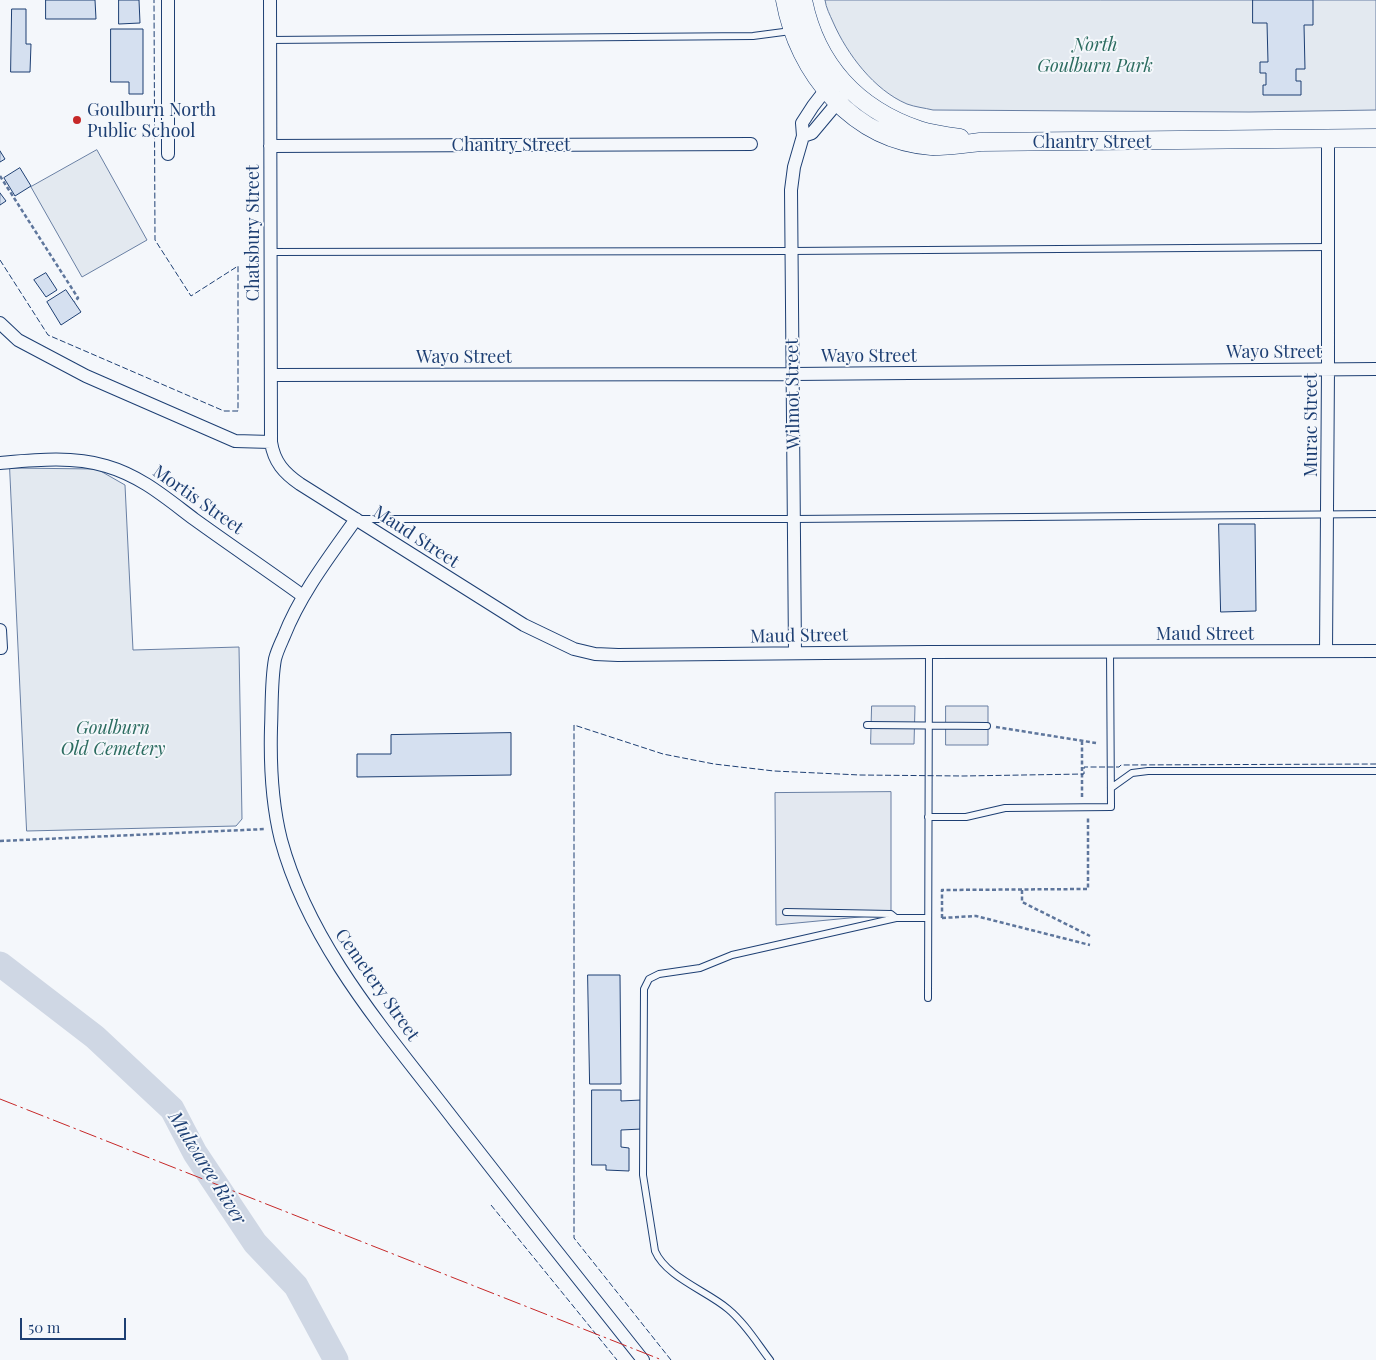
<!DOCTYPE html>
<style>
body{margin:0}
#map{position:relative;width:1376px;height:1360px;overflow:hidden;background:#f4f7fb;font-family:"Playfair Display",serif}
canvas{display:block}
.scale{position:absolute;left:20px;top:1318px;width:106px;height:22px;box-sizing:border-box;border:2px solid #1d3f73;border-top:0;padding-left:6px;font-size:15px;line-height:18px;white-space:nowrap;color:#1d3f73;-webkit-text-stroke:4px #f4f7fb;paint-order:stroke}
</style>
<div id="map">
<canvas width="1376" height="1360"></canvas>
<div class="scale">50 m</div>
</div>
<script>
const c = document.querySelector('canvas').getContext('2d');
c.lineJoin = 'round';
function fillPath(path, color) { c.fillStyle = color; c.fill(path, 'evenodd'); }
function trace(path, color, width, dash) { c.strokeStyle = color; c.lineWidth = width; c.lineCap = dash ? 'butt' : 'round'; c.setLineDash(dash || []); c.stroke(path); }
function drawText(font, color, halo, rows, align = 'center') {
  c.font = font + ' "Playfair Display",serif'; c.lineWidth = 4; c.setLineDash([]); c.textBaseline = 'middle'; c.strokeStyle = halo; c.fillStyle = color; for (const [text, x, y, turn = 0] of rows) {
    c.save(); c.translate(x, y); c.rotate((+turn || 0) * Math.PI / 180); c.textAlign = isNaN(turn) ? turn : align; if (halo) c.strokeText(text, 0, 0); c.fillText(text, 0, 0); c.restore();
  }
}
const green = new Path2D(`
 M825,0H1376V110L1249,112L933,110C925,108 915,107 907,104C874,90 847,54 833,22C830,15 826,8 825,0Z
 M97,150L147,240L82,277L31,187Z
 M10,468L97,469L125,485L133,650L239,647L242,819L236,826L27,831Z`);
const parking = new Path2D(`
 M872,706H915L914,744H871Z
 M946,706H988V745H946Z
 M891,792V914L776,925L775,793Z`);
const river = new Path2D(`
 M0,964L95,1037L172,1109L195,1153L255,1243L296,1286L336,1360`);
const building = new Path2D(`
 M46,0H95L96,19H46Z
 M119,0H139L140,23L119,24Z
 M1253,0H1313V25H1304L1305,69H1296V81H1301V95H1263V85H1266V73H1260V62H1268L1267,23H1253Z
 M12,9H26V44H31L30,72H11Z
 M111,29H143V94H129V82H111Z
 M0,151L5,159L0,162Z
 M20,168L31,186L15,196L4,178Z
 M0,193L6,201L0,205Z
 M46,273L57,290L46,297L34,280Z
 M66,290L81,312L61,325L47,302Z
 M1219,524H1255L1256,611L1221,612Z
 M511,733V775L357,777V754H391V735Z
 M588,975H620L621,1084H590Z
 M592,1090H621V1101L641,1100L642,1129L621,1130V1147L629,1148V1171L606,1170V1165H592Z`);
const path = new Path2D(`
 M0,176L78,298L74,302
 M996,727L1096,743
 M1082,797V741
 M0,841L266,829
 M1022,890V902L1090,936
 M942,918V890L1088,889V816
 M942,918L976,916L1090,945`);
const lane = new Path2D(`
 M270,40L753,36L791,31
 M270,252L791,251L1328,247
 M360,519H794L1376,514
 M867,725L987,726
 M1111,788L1132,773L1148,771H1376
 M928,817H966L1005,808L1111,807L1110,651
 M786,912L891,914L896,918H928
 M928,998L929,652
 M770,1360C757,1343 745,1323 728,1309C707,1291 666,1277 655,1251L643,1175L644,989L649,979L659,974L700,968L732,955L896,918`);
const street = new Path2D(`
 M270,0L271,442C274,462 284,473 300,484L524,625L574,649L595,654L618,655L929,652L1376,651
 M803,136L812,133L843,96
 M270,146L751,144
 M168,154V0
 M0,323L18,340L86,376L235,441L271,442
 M272,375L793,374L1376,369
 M0,463C35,460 72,456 106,466C141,476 166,498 194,519C230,545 267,570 303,596
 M356,519C330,556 301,593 284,636C281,643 277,651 275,659C271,681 272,705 271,728C270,765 272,804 281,840C310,947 388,1034 454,1120C516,1200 579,1280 643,1360
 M0,630L1,648
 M1326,651L1328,369V140
 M795,653L791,190L794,167L803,136L802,123L813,106L830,84`);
const secondary = new Path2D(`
 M785,0C798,73 853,140 931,146C947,147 964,144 980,142L1376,138
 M803,0C816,65 857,109 919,130C932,134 946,136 960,138`);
const fence = new Path2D(`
 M0,260L48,335L224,411H238V266L191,296L155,240L154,0
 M491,1205L617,1360
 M671,1360L574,1238V725L663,754L714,764L774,771L860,775L963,776L1084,774V767H1119L1121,765L1376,764`);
const power = new Path2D(`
 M0,1099L662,1360`);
const markers = [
 [77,120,5,"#c62828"]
];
const parkNames = [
 ["North",1095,45],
 ["Goulburn Park",1095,66],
 ["Goulburn",113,728],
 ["Old Cemetery",113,749]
];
const poiNames = [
 ["Goulburn North",87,110],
 ["Public School",87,131]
];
const streetNames = [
 ["Chantry Street",1092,142],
 ["Chantry Street",511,145],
 ["Chatsbury Street",253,233,-90],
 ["Wayo Street",1274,352],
 ["Wayo Street",869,356],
 ["Wayo Street",464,357],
 ["Wilmot Street",793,394,-91],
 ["Murac Street",1311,425,-90],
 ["Mortis Street",198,500,35],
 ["Maud Street",416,537,33],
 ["Maud Street",1205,634],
 ["Maud Street",799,636,-1],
 ["Cemetery Street",377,985,55]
];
const waterNames = [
 ["Mulwaree River",207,1168,58]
];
fillPath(green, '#e3e9f0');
trace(green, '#687fa3', 1);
fillPath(parking, '#e3e8f0');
trace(parking, '#687fa3', 1);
trace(river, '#cfd7e4', 25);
fillPath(building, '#d5e0f0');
trace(building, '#1d3f73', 1);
trace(lane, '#1d3f73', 8);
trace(street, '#1d3f73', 14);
trace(secondary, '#1d3f73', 19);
trace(path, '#5e769c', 2.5, [4, 2.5]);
trace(lane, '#f4f7fb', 6);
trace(street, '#f4f7fb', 12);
trace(secondary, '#f4f7fb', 18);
trace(fence, '#1d3f73', 1, [6, 2.5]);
trace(power, '#c62828', 1, [18, 4, 2.5, 4]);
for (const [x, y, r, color] of markers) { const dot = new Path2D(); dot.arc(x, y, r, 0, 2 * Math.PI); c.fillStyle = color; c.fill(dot); trace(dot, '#f4f7fb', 2); }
drawText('italic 18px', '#2c6c60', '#f4f7fb', parkNames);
drawText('18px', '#1d3f73', '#f4f7fb', poiNames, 'left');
drawText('18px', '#1d3f73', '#f4f7fb', streetNames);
drawText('italic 19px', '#1d3f73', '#f4f7fb', waterNames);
</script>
